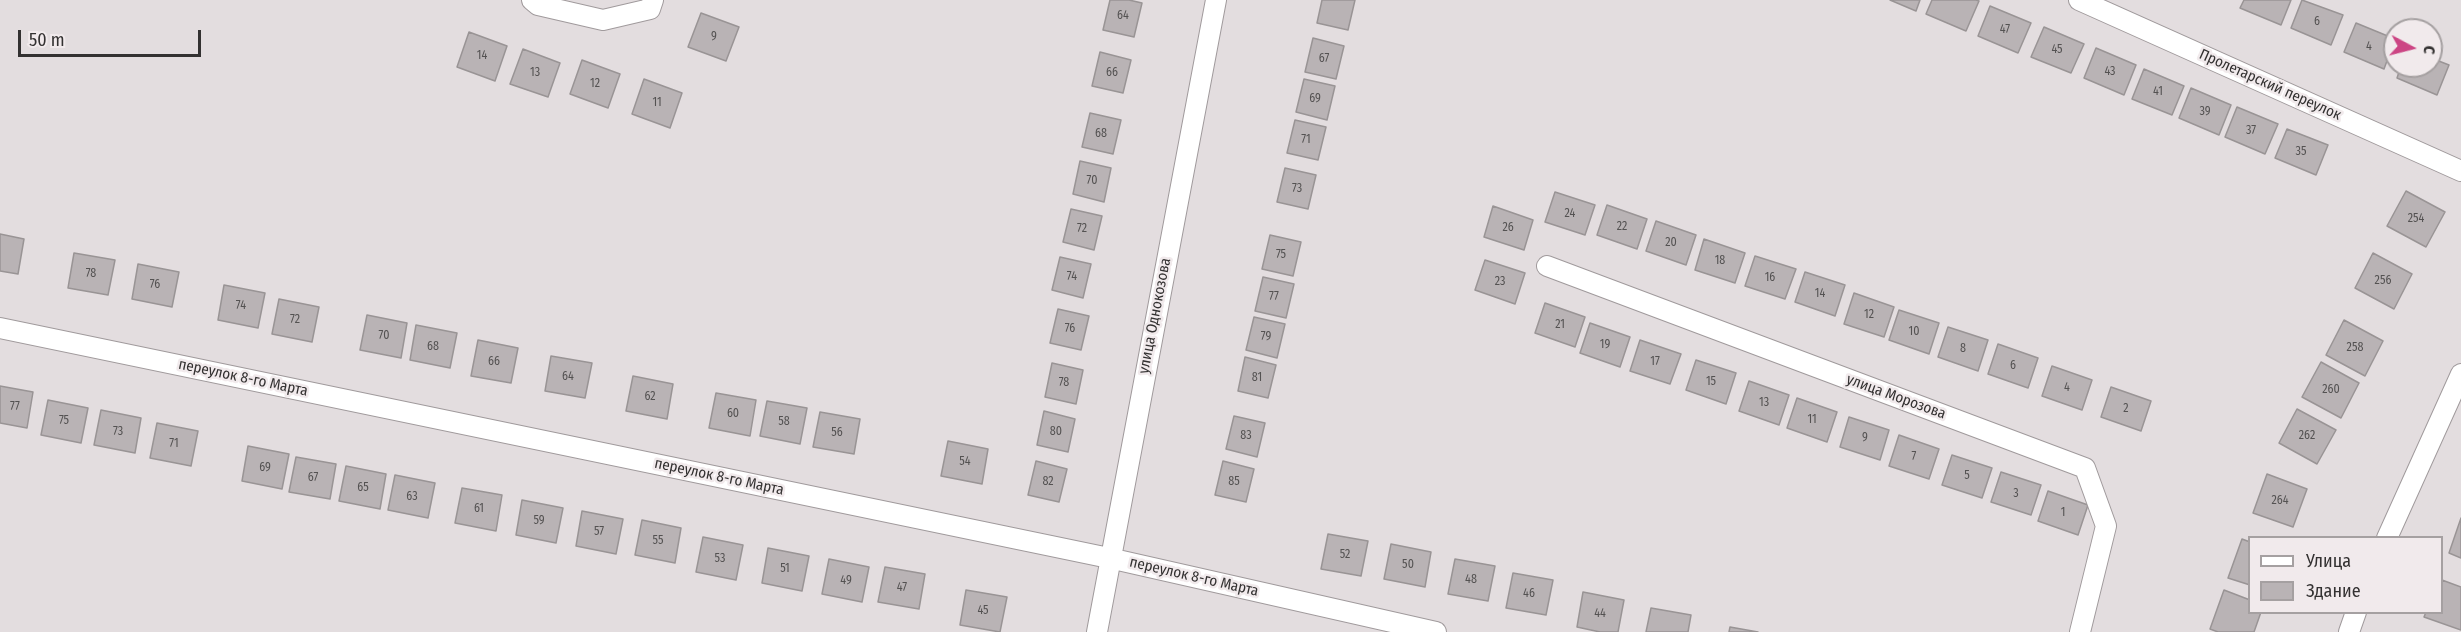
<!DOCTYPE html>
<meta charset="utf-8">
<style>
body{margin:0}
#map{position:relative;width:2461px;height:632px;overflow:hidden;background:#e3dddf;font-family:"Fira Sans Condensed",sans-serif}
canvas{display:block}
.legend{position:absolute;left:2248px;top:536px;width:195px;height:78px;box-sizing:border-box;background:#f1eaec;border:2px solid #a5a0a1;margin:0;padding:8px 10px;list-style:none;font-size:18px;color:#333131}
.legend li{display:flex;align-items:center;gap:12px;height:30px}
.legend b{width:30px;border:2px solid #a5a0a1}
.north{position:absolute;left:2383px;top:18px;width:60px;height:60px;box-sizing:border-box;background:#f1eaec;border:2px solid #a5a0a1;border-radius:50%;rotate:97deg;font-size:16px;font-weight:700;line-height:24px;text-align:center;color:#333131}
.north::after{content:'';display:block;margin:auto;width:21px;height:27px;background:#cc4584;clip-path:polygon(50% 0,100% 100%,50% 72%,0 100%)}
.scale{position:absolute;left:18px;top:30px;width:183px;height:27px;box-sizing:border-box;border:3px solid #333131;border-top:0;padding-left:8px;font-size:18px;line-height:21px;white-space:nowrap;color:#333131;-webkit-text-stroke:4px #f1eaec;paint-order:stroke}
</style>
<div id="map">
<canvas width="2461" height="632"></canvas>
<ul class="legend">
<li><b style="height:8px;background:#fff"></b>Улица</li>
<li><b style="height:16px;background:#b9b3b5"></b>Здание</li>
</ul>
<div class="north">С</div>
<div class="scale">50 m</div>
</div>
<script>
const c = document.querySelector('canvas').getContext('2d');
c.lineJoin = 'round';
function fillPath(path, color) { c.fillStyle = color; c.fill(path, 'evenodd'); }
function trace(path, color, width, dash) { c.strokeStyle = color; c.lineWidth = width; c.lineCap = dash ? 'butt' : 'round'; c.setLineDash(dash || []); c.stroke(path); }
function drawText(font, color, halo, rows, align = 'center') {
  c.font = font + ' "Fira Sans Condensed",sans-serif'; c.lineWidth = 5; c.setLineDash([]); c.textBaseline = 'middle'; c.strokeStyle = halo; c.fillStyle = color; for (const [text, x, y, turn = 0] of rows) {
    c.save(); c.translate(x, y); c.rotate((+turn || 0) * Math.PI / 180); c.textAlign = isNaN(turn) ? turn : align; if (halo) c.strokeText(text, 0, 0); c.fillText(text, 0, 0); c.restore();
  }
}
const building = new Path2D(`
 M1110,0H1129L1142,3L1134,37L1103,30Z
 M1322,0H1355L1348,30L1317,23Z
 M1890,0H1920L1916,11Z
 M1932,0H1976L1979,1L1966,31L1926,14Z
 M2244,0H2291L2281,25L2240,8Z
 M2302,0L2343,15L2331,45L2291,28Z
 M1990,6L2031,23L2018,53L1978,36Z
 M701,13L739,27L726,61L688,47Z
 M2356,23L2395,39L2384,69L2344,52Z
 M2044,27L2084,44L2071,73L2031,57Z
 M469,32L507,46L495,81L457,67Z
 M1313,38L1344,46L1336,79L1305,72Z
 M2096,48L2136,65L2124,95L2084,78Z
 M523,49L560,63L548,97L510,84Z
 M1100,52L1131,60L1123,93L1092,86Z
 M2431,58L2449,65L2437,95L2397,78L2401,66H2431Z
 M582,60L620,74L608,108L570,94Z
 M2144,69L2184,86L2172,115L2132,99Z
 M644,79L682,93L670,128L632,114Z
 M1304,79L1335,86L1327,120L1296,112Z
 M2191,88L2231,105L2219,135L2179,118Z
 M2237,107L2278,124L2265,154L2225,137Z
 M1090,113L1121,120L1113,154L1082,147Z
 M1295,120L1326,127L1318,160L1287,153Z
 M2287,129L2328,145L2316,175L2275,158Z
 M1080,161L1111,168L1104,202L1073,194Z
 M1285,168L1316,175L1308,209L1277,202Z
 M2406,191L2445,212L2426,247L2387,226Z
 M1555,192L1595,205L1585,235L1545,222Z
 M1607,205L1647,219L1637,249L1597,235Z
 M1493,206L1533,220L1524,250L1484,237Z
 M1071,209L1102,216L1094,250L1063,242Z
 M1656,221L1696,235L1686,265L1646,251Z
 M0,234L24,239L18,274L0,271Z
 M1270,235L1301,242L1293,276L1262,269Z
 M1704,239L1745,253L1735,283L1695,270Z
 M74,253L115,260L108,295L68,288Z
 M2373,253L2412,274L2394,309L2355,288Z
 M1755,256L1796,269L1785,299L1745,286Z
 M1060,257L1091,264L1083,298L1052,290Z
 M1485,260L1525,273L1515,304L1475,290Z
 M138,264L179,272L172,307L132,299Z
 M1805,272L1845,285L1835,316L1795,302Z
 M1263,277L1294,284L1286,318L1255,311Z
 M224,285L265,293L258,328L218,320Z
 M1854,293L1894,307L1884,337L1844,324Z
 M279,299L319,307L312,342L272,334Z
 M1545,303L1585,317L1575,347L1535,333Z
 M1058,309L1089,316L1081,350L1050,343Z
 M1899,310L1939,323L1929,354L1889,340Z
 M367,315L407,323L401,358L360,350Z
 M1254,317L1285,324L1277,358L1246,350Z
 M2344,320L2383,341L2365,376L2326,355Z
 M1590,323L1630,337L1620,367L1580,353Z
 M416,325L457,333L450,368L410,360Z
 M1948,327L1988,340L1978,371L1938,357Z
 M478,340L518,348L511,383L471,376Z
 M1640,340L1681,354L1670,384L1630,371Z
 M1998,344L2038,358L2028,388L1988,374Z
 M551,356L592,363L585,398L545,391Z
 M1245,357L1276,365L1268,398L1238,391Z
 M1696,360L1736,373L1726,404L1686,390Z
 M2321,362L2359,383L2341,418L2302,397Z
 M1052,363L1083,370L1076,404L1045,397Z
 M2052,366L2092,380L2082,410L2042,396Z
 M633,376L673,384L667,419L626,411Z
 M1749,381L1789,395L1779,425L1739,411Z
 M0,386L33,392L27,428L0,423Z
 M2111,387L2151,401L2141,431L2101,417Z
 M716,393L756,400L750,436L709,428Z
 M1797,398L1837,412L1827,442L1787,428Z
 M48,400L88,408L81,443L41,435Z
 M767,401L807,408L800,444L760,436Z
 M2297,409L2336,430L2317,464L2279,443Z
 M101,410L141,418L135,453L94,445Z
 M1044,411L1075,419L1068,452L1037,445Z
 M820,412L860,419L854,454L813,447Z
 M1234,416L1265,423L1257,457L1226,449Z
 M1849,417L1889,430L1880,460L1840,447Z
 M157,423L198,431L191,466L150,458Z
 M1899,435L1939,449L1929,479L1889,466Z
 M948,441L988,449L982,484L941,476Z
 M248,446L289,454L282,489L242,481Z
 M1952,455L1992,468L1982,498L1942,485Z
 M296,457L336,464L330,499L289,492Z
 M1036,461L1067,469L1059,502L1028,495Z
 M1223,461L1254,469L1246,502L1215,495Z
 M346,466L386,474L380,509L339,501Z
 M2001,472L2041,485L2031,515L1991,502Z
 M2267,474L2307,489L2293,527L2253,513Z
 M395,475L435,483L428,518L388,510Z
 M462,488L502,495L496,531L455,523Z
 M2048,491L2088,505L2078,535L2038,521Z
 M522,500L563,508L556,543L516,535Z
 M582,511L623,519L616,554L576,546Z
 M2461,518V558L2449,553Z
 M642,520L681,528L675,563L635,555Z
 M1328,534L1368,541L1361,576L1321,569Z
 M703,537L743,545L736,580L696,572Z
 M2242,539L2250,542V585L2228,578Z
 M1391,544L1431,552L1425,587L1384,579Z
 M768,548L809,556L802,591L762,583Z
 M829,559L869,567L862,602L822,594Z
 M1455,559L1495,566L1488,601L1448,594Z
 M885,567L925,574L919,609L878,602Z
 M1513,573L1553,580L1546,615L1506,608Z
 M2442,580L2461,587V630L2424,617L2426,612H2442Z
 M966,590L1007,597L1000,632L960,625Z
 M2224,590L2250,600V612H2261L2254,632H2218L2210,629Z
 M1583,592L1624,600L1618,632H1600L1577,627Z
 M1651,608L1691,615L1688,632H1646Z
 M1730,627L1758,632H1729Z`);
const minor = new Path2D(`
 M532,0L538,5L603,20L650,9L653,0
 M2079,0L2461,171
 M1547,266L2085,468L2106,526L2080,632
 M0,328L1109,558L1436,632
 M2387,538L2461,374
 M1097,632L1216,0
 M2349,632L2356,612`);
const numberNames = [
 ["64",1123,16],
 ["6",2317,22],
 ["47",2005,30],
 ["9",714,37],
 ["4",2369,47],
 ["45",2057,50],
 ["14",482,56],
 ["67",1324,59],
 ["43",2110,72],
 ["13",535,73],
 ["66",1112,73],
 ["12",595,84],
 ["41",2158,92],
 ["69",1315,99],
 ["11",657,103],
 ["39",2205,112],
 ["37",2251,131],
 ["68",1101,134],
 ["71",1306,140],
 ["35",2301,152],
 ["70",1092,181],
 ["73",1297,189],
 ["24",1570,214],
 ["254",2416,219],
 ["22",1622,227],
 ["26",1508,228],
 ["72",1082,229],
 ["20",1671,243],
 ["75",1281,255],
 ["18",1720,261],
 ["78",91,274],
 ["74",1072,277],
 ["16",1770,278],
 ["256",2383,281],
 ["23",1500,282],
 ["76",155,285],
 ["14",1820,294],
 ["77",1274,297],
 ["74",241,306],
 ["12",1869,315],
 ["72",295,320],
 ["21",1560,325],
 ["76",1070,329],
 ["10",1914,332],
 ["70",384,336],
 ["79",1266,337],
 ["19",1605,345],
 ["68",433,347],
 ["258",2355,348],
 ["8",1963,349],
 ["66",494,362],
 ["17",1655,362],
 ["6",2013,366],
 ["64",568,377],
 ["81",1257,378],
 ["15",1711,382],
 ["78",1064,383],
 ["4",2067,388],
 ["260",2331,390],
 ["62",650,397],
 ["13",1764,403],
 ["77",15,407],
 ["2",2126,409],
 ["60",733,414],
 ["11",1812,420],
 ["75",64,421],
 ["58",784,422],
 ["73",118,432],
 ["80",1056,432],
 ["56",837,433],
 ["83",1246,436],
 ["262",2307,436],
 ["9",1865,438],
 ["71",174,444],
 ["7",1914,457],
 ["54",965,462],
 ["69",265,468],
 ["5",1967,476],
 ["67",313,478],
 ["82",1048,482],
 ["85",1234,482],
 ["65",363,488],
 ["3",2016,494],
 ["63",412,497],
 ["264",2280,501],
 ["61",479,509],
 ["1",2063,513],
 ["59",539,521],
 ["57",599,532],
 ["55",658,541],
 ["52",1345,555],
 ["53",720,559],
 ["50",1408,565],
 ["51",785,569],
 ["48",1471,580],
 ["49",846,581],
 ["47",902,588],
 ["46",1529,594],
 ["45",983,611],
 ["44",1600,614]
];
const streetNames = [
 ["Пролетарский переулок",2270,85,24],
 ["улица Однокозова",1155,316,-79],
 ["переулок 8-го Марта",243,378,12],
 ["улица Морозова",1896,397,20],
 ["переулок 8-го Марта",719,477,12],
 ["переулок 8-го Марта",1194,577,13]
];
fillPath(building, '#b9b3b5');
trace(building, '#999495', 1.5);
trace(minor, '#a09a9c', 22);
trace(minor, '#fff', 20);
drawText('12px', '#545252', null, numberNames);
drawText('15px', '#333131', '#f1eaec', streetNames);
</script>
